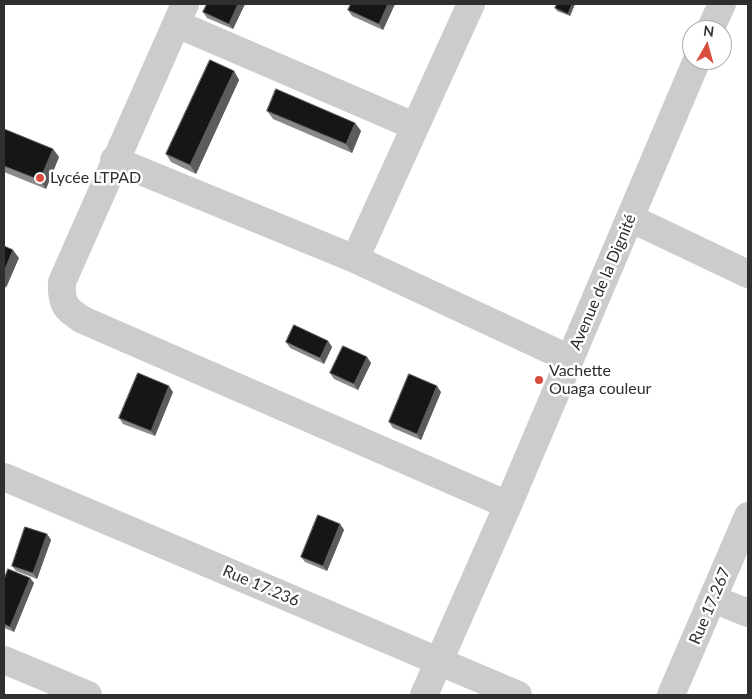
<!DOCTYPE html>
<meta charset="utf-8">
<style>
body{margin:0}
#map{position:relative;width:752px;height:699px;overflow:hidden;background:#fff;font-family:Lato,sans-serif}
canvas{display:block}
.frame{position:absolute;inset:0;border:5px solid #2f2f2f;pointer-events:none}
.north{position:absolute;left:682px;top:20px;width:50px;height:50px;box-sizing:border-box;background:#fff;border:1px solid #acacac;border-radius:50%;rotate:7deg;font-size:14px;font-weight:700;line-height:20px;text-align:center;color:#2f2f2f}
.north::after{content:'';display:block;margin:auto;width:18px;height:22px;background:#d94d3d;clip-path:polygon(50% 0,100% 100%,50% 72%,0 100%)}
</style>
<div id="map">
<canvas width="752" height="699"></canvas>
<div class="frame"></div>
<div class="north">N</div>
</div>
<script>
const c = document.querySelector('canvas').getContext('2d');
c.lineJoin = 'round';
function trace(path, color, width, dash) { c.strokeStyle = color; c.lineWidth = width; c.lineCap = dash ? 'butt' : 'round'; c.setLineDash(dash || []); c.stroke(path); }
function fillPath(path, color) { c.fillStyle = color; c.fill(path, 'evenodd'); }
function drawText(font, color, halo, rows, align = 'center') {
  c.font = font + ' Lato,sans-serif'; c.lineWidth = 5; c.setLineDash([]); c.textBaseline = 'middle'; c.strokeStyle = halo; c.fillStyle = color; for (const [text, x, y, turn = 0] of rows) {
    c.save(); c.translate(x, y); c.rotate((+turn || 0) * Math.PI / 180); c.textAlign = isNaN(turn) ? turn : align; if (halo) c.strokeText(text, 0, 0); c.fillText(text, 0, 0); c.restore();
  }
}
const minor = new Path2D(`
 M185,4L62,282C61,304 65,309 83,320L508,505
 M177,24L414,126
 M710,30L722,4
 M114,160L355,259L570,359
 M630,218L748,274
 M355,259L471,4
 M4,477L518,695
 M713,599L748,613
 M4,660L88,695
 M424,695L508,505L697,60
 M671,695L748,516`);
const wall = new Path2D(`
 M245,4L233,29L207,18L203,12Z
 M395,4L383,30L352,16L348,10Z
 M575,4L570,16L557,11L555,8Z
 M234,71L239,80L196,174L171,162L166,154Z
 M267,111L355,123L361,131L352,153L273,119Z
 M4,129L53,149L59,157L46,189L4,172Z
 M328,341L332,347L324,364L290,348L286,342Z
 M367,357L371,363L358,390L334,379L330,373Z
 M173,392L155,436L123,424L119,418Z
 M441,392L421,440L393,428L389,422Z
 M340,524L344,530L327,571L305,562L301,557Z
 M47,534L51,540L37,579L16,571L12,566Z
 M30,578L34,583L14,632L4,628V580Z`);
const shadedWall = new Path2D(`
 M238,4H245L233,29L229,24Z
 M388,4H395L383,30L379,24Z
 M572,4H575L570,16L568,14Z
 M234,71L239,80L196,174L190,165Z
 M355,123L361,131L352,153L346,144Z
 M53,149L59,157L46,189L40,180Z
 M13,250L19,258L6,288L4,284V272Z
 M328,341L332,347L324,364L320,358Z
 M367,357L371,363L358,390L354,384Z
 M169,386L173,392L155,436L151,431Z
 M437,386L441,392L421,440L417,434Z
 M340,524L344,530L327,571L323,566Z
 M47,534L51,540L37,579L33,573Z
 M30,578L34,583L14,632L10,627Z`);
const building = new Path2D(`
 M207,4H238L229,24L203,12Z
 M351,4H388L379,24L348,10Z
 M557,4H572L568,14L555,8Z
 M210,60L234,71L190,165L166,154Z
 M276,89L355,123L346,144L267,111Z
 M4,129L53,149L40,180L4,166Z
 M4,246L13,250L4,272Z
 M294,325L328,341L320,358L286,342Z
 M343,346L367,357L354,384L330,373Z
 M138,373L169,386L151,431L119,418Z
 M409,374L437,386L417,434L389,422Z
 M318,515L340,524L323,566L301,557Z
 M25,527L47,534L33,573L12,566Z
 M8,569L30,578L10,627L4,624V580Z`);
const markers = [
 [40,178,5,"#d94d3d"],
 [539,380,5,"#d94d3d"]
];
const poiNames = [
 ["Lycée LTPAD",50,178],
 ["Vachette",549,371],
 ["Ouaga couleur",549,389]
];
const streetNames = [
 ["Avenue de la Dignité",603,282,-67],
 ["Rue 17.236",261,586,23],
 ["Rue 17.267",710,606,-67]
];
trace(minor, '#ccc', 28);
fillPath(wall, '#8a8a8a');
fillPath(shadedWall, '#5c5c5c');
fillPath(building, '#161616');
trace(building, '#5c5c5c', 1);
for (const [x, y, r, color] of markers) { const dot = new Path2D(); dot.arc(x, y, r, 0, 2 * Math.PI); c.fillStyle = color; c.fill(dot); trace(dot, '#fff', 2); }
drawText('16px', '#2f2f2f', '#fff', poiNames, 'left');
drawText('16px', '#2f2f2f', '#fff', streetNames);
</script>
